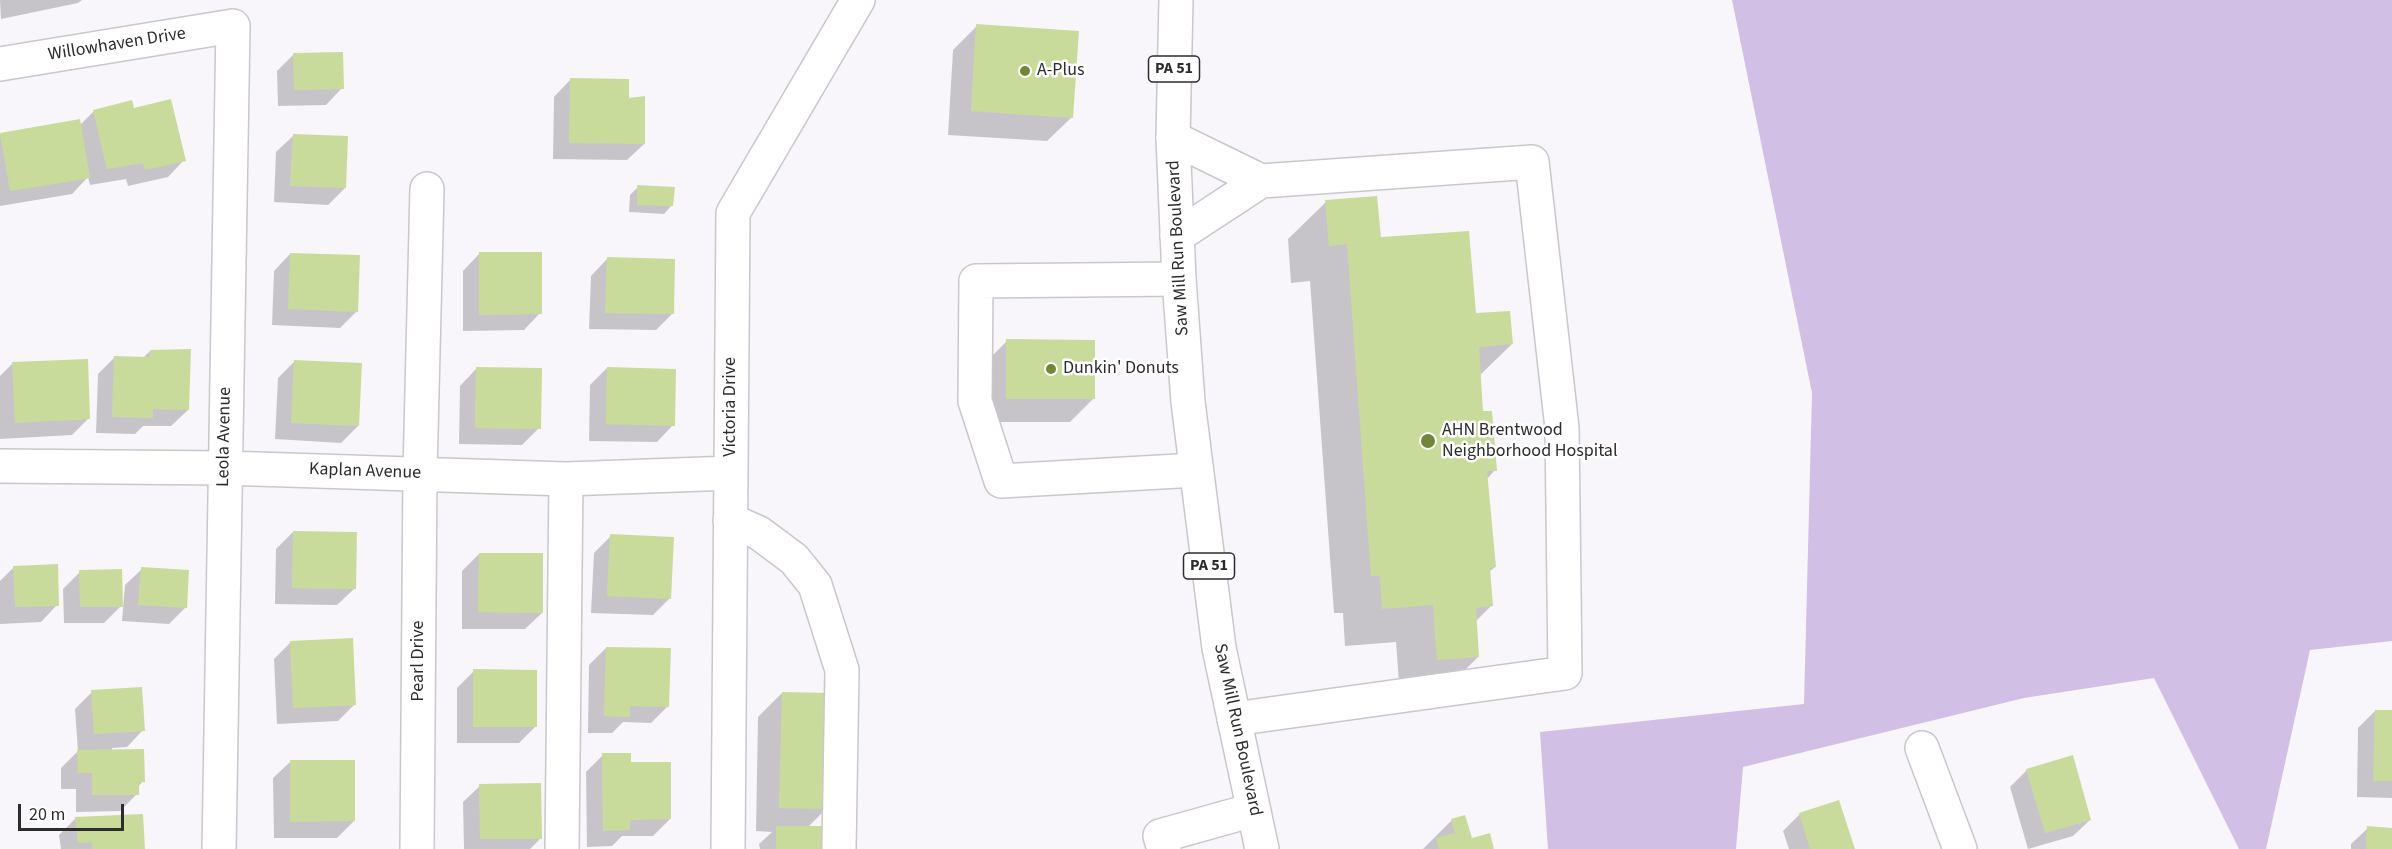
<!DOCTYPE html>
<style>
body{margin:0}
#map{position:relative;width:2392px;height:849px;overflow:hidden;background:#f8f6fb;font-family:"Source Sans 3",sans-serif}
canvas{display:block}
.scale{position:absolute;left:18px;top:804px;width:106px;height:27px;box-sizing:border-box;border:3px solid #2c2b2e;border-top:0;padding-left:8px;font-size:18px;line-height:21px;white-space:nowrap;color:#2c2b2e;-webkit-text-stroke:4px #fff;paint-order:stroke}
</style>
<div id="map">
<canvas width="2392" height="849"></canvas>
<div class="scale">20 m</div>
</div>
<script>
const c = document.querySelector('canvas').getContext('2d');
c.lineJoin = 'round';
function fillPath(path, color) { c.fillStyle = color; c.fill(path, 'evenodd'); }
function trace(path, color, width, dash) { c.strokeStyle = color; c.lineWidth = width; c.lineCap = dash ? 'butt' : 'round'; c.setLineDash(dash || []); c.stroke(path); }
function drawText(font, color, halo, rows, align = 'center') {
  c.font = font + ' "Source Sans 3",sans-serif'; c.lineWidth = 5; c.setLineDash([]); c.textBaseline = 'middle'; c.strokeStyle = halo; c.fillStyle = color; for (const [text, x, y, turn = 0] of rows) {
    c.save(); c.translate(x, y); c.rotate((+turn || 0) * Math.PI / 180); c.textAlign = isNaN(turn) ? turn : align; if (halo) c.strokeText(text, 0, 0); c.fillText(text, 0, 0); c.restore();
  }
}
const green = new Path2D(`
 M1732,0H2392V641L2310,650L2266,849H2239L2154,678L2024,698L1743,767L1736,849H1548L1540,732L1804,704L1812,393Z`);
const shadow = new Path2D(`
 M0,0H82L78,3L1,19Z
 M977,26L1072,117L1047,141L948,135L953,50Z
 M294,54L342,88L326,105L278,106L277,71Z
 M570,80L644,144L627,160L553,159L554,97Z
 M133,110L184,160L168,177L128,186L126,179L90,185L88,177L72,194L0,206V135L80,125L94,111Z
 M293,136L345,188L328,205L274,202L276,152Z
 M638,187L672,205L664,214L629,212L630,195Z
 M1326,202L1512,344L1479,376L1482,413L1495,470L1487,479L1495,567L1489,572L1491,606L1476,621L1478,657L1440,695L1400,697L1396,642L1345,646L1343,613H1334L1310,281L1291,283L1288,239Z
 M290,254L357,311L340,328L272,325L274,271Z
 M479,254L540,313L524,330L463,331V271Z
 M607,259L673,313L656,330L589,329L591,276Z
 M1007,341L1094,398L1070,422H982L983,365Z
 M150,351L188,410L171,426H143L135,434L96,433L98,374L115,357L143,358Z
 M295,361L358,426L341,443L275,439L278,378Z
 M13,363L88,419L72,435L0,439V376Z
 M607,368L673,425L657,442L589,441L590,385Z
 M476,369L539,428L522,445L459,444L460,386Z
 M293,532L354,589L337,605L275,604L276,549Z
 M611,536L670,598L653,615L591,613L594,553Z
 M479,554L542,613L525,629H462V571Z
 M14,567L57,605L41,622L0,624V581Z
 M142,569L186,607L169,624L122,621L125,585Z
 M80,572L122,605L104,623H64L63,589Z
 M291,642L355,704L338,721L277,724L274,659Z
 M606,648L668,706L651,723L623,722L612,733H588L589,665Z
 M474,671L535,727L519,743H457V688Z
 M92,692L143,730L127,747L112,748V751L143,781L137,788V794L120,811L76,812V789H61V768L78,751L75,709Z
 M782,693L827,808L808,827L824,849H760L759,844L772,832L756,831L758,717Z
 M2375,711H2392V798L2357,797L2358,728Z
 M603,755L630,764L670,819L653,836H622L612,846L587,847L586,772Z
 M290,762L354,821L337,838H274L273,778Z
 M2027,770L2090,820L2073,836L2028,849L2010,787Z
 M480,786L541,838L530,849H464L463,802Z
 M1800,814L1853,849H1789L1783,831Z
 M76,818L143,849H61L59,835Z
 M1452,820L1471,840L1493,849H1423Z
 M2368,828L2392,829V849H2351V844Z`);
const building = new Path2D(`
 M976,24L1079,31L1073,118L971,111Z
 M343,52L344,89L294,90L293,53Z
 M570,78L629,79V98L645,96V144L569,143Z
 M171,99L186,161L145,170L143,163L107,169L93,110L132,100L134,108Z
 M80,119L90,178L10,191L0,133Z
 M293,134L348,136L346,188L290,186Z
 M637,185L675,187L673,206L637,205Z
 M1377,196L1381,237L1469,231L1476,313L1510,311L1513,344L1479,347L1483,411H1492L1497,471H1487L1496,567L1490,568L1493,606L1476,608L1479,657L1437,660L1433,605L1382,609L1380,576H1371L1347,244L1329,246L1325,200Z
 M479,252H542V314L479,315Z
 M290,253L360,255L358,312L288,309Z
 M607,257L675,259L674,314L605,313Z
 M1006,339L1095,340V399H1006Z
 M191,349L189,410L153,409V418L112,417L114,356L149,357L150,350Z
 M88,359L90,419L15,423L12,362Z
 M294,360L362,363L359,426L291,423Z
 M476,367L542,368L541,429L475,428Z
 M607,367L676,369L675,426L606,424Z
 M293,531L357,532L356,589L292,588Z
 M610,534L674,537L671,599L607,596Z
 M479,553H543V613L478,612Z
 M58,564L59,606L15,607L13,566Z
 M141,567L189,570L187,608L138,605Z
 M122,569L123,607H80L79,570Z
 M353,638L356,705L293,708L290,641Z
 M606,647L671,648L669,707L630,706V717L604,716Z
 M473,669L537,670V727H473Z
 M142,687L145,731L94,734L91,690Z
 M782,692L831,693L829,809L779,808Z
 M2375,710H2392V781H2373Z
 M144,749L145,782H139V795H92V773H78L77,750Z
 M602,753H631V762H671V819L630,820V830L603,831Z
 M2073,755L2091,820L2045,833L2026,769Z
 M290,760H355V821L290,822Z
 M541,783L542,839H480L479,784Z
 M1839,800L1855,849H1810L1799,813Z
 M143,814L145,849H92V842L78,843L75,817Z
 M1465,815L1472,838L1490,833L1494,849H1439L1436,838L1455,833L1451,819Z
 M776,826H825L826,849H776Z
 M2367,826L2392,828V849H2366Z`);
const minor = new Path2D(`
 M0,64L233,26L219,849
 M1173,138L1261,181L1532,162L1562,428L1565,673L1234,719
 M1177,236L1261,181
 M1179,279L976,281L975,401L1001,481L1196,470
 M0,466L225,468L566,479L731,473
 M730,520L759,533L794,559L815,585L842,670L839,849
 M1922,748L1960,849
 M417,849L420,473L427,189
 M562,849L566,479
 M728,849L733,213L858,0
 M1164,849L1160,836L1253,810`);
const highway = new Path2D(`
 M1176,0L1173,138L1179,279L1188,402L1219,648L1262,849`);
const markers = [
 [1025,71,6,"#738637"],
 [1051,369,6,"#738637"],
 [1428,441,8,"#738637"]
];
const shields = [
 [1174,69,51],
 [1209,566,51]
];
const shieldNames = [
 ["PA 51",1174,69],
 ["PA 51",1209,566]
];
const streetNames = [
 ["Willowhaven Drive",117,45,-9],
 ["Saw Mill Run Boulevard",1179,248,-93],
 ["Victoria Drive",731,407,-90],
 ["Leola Avenue",225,437,-89],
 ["Kaplan Avenue",365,472,2],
 ["Pearl Drive",419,661,-90],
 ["Saw Mill Run Boulevard",1237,730,78]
];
const poiNames = [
 ["A-Plus",1037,71],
 ["Dunkin' Donuts",1063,369],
 ["AHN Brentwood",1442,431],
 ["Neighborhood Hospital",1442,452]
];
fillPath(green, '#d2bfe5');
fillPath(shadow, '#0003');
fillPath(building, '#c8db9a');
trace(minor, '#cac7cc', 36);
trace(highway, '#cac7cc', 36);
trace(minor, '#fff', 33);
trace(highway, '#fff', 33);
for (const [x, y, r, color] of markers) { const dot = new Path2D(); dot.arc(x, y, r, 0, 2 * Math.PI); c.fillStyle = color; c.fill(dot); trace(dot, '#fff', 2); }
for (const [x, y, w] of shields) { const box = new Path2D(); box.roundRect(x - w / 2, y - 13, w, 26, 4.5); c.fillStyle = '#fff'; c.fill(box); trace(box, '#2c2b2e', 1.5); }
drawText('bold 16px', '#2c2b2e', null, shieldNames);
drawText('18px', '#2c2b2e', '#fff', streetNames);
drawText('18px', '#2c2b2e', '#fff', poiNames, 'left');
</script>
